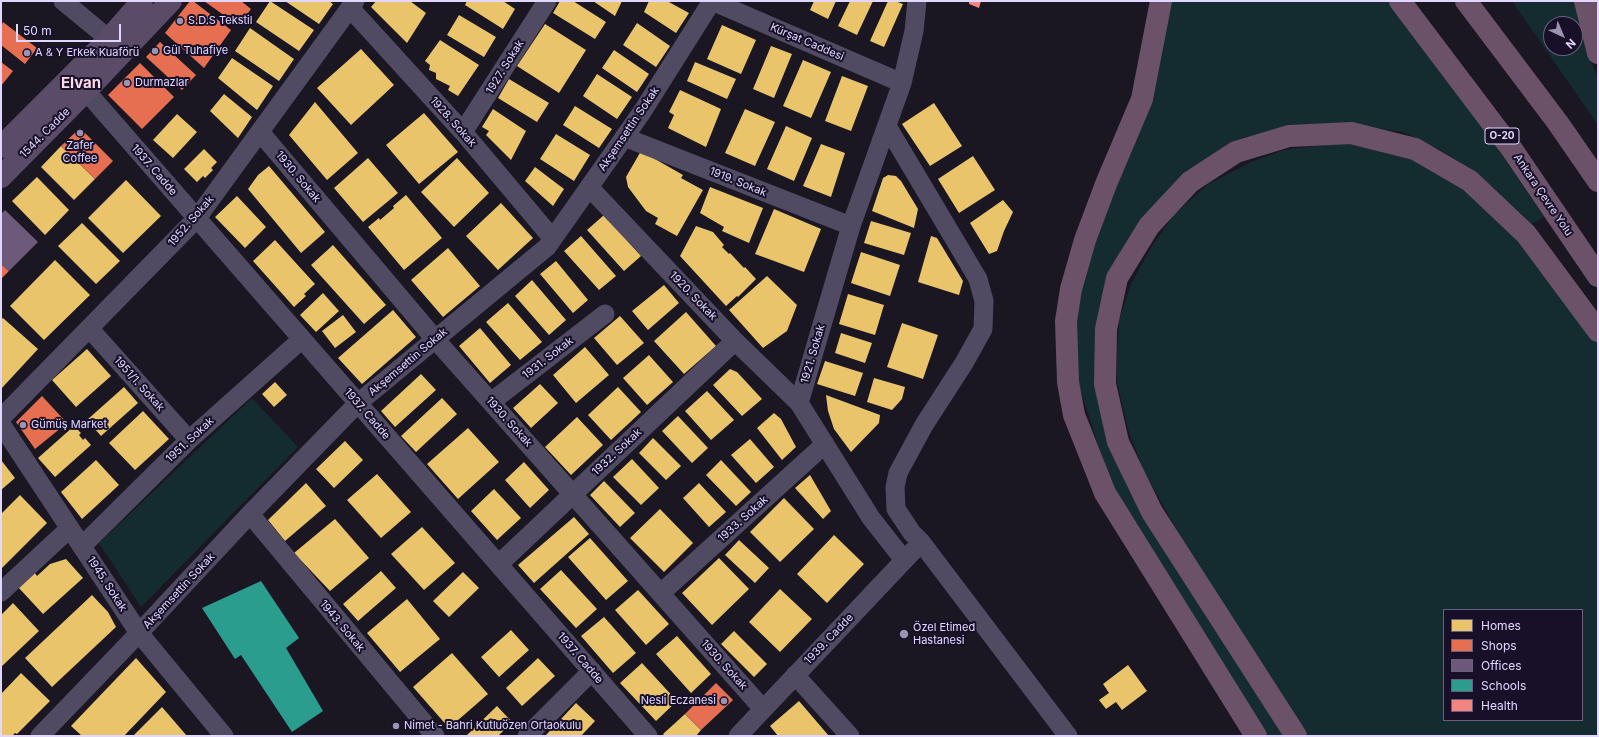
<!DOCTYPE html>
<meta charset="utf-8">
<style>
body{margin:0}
#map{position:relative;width:1599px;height:737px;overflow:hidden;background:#1a1622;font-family:Inter,sans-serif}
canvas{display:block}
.frame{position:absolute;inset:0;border:2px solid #e1d7ff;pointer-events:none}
.legend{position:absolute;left:1443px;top:609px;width:140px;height:112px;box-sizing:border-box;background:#181028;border:1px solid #68607e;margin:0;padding:5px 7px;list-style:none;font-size:12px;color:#e1d7ff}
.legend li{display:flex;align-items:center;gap:8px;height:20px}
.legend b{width:20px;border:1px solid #68607e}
.north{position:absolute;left:1543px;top:16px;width:40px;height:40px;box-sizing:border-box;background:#181028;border:1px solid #68607e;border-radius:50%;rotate:136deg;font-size:11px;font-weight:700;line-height:16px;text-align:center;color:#e1d7ff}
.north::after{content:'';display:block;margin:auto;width:14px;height:18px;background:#9b93b2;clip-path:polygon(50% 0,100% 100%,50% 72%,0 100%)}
.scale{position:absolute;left:16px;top:24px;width:105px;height:18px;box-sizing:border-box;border:2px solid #e1d7ff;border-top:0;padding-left:5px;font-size:12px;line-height:14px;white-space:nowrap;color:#e1d7ff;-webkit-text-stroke:3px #181028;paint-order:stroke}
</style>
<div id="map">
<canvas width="1599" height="737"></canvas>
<div class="frame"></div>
<ul class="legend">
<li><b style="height:11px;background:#e9c46a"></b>Homes</li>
<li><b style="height:11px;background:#e76f51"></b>Shops</li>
<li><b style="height:11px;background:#6d597a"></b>Offices</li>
<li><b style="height:11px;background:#2a9d8f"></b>Schools</li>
<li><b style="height:11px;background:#f28482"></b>Health</li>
</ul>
<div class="north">N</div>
<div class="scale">50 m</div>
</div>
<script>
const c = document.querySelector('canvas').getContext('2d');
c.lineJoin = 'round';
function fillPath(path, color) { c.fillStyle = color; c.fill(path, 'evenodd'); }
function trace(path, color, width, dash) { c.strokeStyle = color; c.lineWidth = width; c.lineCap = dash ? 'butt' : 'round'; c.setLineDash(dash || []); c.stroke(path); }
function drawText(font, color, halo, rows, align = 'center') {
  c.font = font + ' Inter,sans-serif'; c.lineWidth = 4; c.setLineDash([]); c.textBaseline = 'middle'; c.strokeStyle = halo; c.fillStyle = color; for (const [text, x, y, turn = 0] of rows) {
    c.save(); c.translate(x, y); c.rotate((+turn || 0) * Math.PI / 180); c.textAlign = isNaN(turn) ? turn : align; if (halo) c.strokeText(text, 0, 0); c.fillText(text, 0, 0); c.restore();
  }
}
const green = new Path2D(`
 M1164,1H1393L1483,127L1544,217L1532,224L1479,174L1442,151L1403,132L1354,126L1237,148L1112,277L1115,441L1288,736H1266L1111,485L1078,382L1073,318Z
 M1512,1H1575L1586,51L1598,77V125ZM1551,24H1575V48H1551Z
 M1347,142L1423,157L1507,220L1598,339V736H1304L1188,550L1145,473L1129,433L1117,382V351L1119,321L1131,284L1152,246L1174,215L1207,185L1253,161L1284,150ZM1444,610H1582V720H1444Z
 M252,398L298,447L141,607L99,543Z`);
const homes = new Path2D(`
 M270,1L314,30L299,51L256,22Z
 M285,1H329L333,4L319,24Z
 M376,1H410L426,13L407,43L371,7Z
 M467,1H503L515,9L503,29L465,5Z
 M560,1H573L606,22L595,39L553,13Z
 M593,1H622L615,16Z
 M649,1H667L689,13L676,33L644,12Z
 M814,1H836L828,19L810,10Z
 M850,1H873L857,35L838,26Z
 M888,1H895L903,4L884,47L870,41Z
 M459,15L496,37L484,57L447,35Z
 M637,23L670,46L656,67L623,45Z
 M545,24L586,50L559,93L517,66Z
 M722,25L756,40L741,74L707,59Z
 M250,28L294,59L279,81L235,51Z
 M440,40L479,65L458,96L448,90L450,86L436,79V73L429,70L430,65L425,61Z
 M771,46L792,54L774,98L753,89Z
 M361,49L394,85L351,125L317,88Z
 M614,50L649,74L637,92L602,68Z
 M232,58L273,86L257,110L218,78Z
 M803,60L831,72L811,118L783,106Z
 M695,62L736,79L727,99L687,81Z
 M597,74L632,97L617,119L583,96Z
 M842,76L868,86L851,131L825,121Z
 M509,79L549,103L537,122L498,98Z
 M680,90L721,109L706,147L668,128L674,115L669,112Z
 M224,94L252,117L238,138L210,111Z
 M315,102L358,153L327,180L289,135Z
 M934,103L962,146L930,166L902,124Z
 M575,106L612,129L599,148L563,125Z
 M493,109L526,131L511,160L486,135L489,131L482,127Z
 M745,109L775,122L755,166L725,153Z
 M424,113L458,152L419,184L386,145Z
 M177,114L197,132L173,158L153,140Z
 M786,126L812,138L794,181L767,169Z
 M556,134L590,155L574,181L540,159Z
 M821,144L845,153L831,197L803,186Z
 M61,146L95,179L74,200L41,167Z
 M204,149L217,162L211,168L213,170L205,178L203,176L197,182L184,169Z
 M641,151L683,175L681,178L703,190L677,236L655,224L658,218L646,211L628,187L626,177Z
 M973,156L995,190L959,213L938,179Z
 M368,158L398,193L363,222L334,188Z
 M457,158L489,193L454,227L421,192Z
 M269,166L325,232L301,253L248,189L258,175Z
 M535,167L564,189L553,206L525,181Z
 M888,175L896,176L901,181L918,209L914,228L872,211L883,178Z
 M37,177L69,210L45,235L12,201Z
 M126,180L161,216L123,253L88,218Z
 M710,187L763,208L749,243L722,231L724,227L700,213Z
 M406,195L442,238L404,270L368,227L379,218L380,220L394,208L393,206Z
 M237,196L266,227L245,248L215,217Z
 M1003,200L1013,212L1004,231L997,251L989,254L970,223Z
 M501,203L533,238L498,270L466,236Z
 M774,209L821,229L804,272L755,254Z
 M604,215L641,256L624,271L587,230Z
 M871,221L911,233L904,255L864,243Z
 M82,223L120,261L96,284L58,246Z
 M696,226L713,232L724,245L722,247L729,254L730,253L744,268L745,267L756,279L738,297L737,296L726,306L680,256Z
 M581,236L616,276L599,290L564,251Z
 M931,236L937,238L963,281L959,295L918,282Z
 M275,240L315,284L304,294L306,296L294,307L253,261Z
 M333,245L386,305L364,324L311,265Z
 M448,248L480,286L443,317L411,280Z
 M861,252L900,265L890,296L851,283Z
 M55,260L90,295L44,340L10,306Z
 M556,261L588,300L573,313L540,274Z
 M767,276L797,305L787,331L763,348L729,310Z
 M532,280L566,320L549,335L515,296Z
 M664,285L679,303L648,330L632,311Z
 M323,293L339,311L316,332L300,315Z
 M848,294L884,305L875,335L839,324Z
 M508,303L542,342L520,360L486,322Z
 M393,310L416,337L362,384L338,358Z
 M686,312L716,346L684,374L654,341Z
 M343,315L356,332L335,348L322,331Z
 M620,316L644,343L617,365L594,338Z
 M3,318L38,349L1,389V320Z
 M902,323L938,335L923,379L887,367Z
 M480,328L511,365L490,383L459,346Z
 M841,333L872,343L865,363L835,353Z
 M585,347L609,375L576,403L553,375Z
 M87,349L111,376L76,407L52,380Z
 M649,355L673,382L647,405L623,378Z
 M825,361L863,373L855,396L817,384Z
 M730,369L737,372L762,399L742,416L713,385Z
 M421,374L436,390L395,427L381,411Z
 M874,378L905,387L902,399L892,410L867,402Z
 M275,382L287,395L274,407L262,394Z
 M540,384L558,403L531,428L513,408Z
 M124,387L138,403L101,436L87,420Z
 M618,387L641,412L611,440L588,415Z
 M707,391L734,420L711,440L685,411Z
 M826,395L880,415L879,423L851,452L834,429L828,411Z
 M442,398L457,414L416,452L401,436Z
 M143,411L169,439L135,470L109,443Z
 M774,413L781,419L796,447L782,460L757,428Z
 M678,416L708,448L692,463L662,431Z
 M577,417L603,445L571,475L545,447Z
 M74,426L81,433L79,435L83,440L85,438L91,445L55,477L38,458Z
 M468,428L499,462L458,499L427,464Z
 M653,438L681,466L666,480L639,453Z
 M750,439L774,467L756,483L731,455Z
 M345,441L363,460L334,488L316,469Z
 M632,459L659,488L641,505L613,477Z
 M1,460L15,478L1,490Z
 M96,460L119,485L82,519L61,492Z
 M721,460L751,492L736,506L706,475Z
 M524,462L549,490L530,508L505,480Z
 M377,474L411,512L381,538L347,500Z
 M810,475L831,511L823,519L795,488Z
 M604,481L635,513L620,527L590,495Z
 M306,483L326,506L285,541L268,520Z
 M699,483L726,512L709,527L683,498Z
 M494,489L521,518L497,540L471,511Z
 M20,495L47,523L1,569V514Z
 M784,498L814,529L780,562L750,532Z
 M660,509L693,543L664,572L630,538Z
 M574,517L589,534L534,583L518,565Z
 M335,519L369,558L330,591L294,553Z
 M422,527L455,563L424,590L391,554Z
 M834,535L864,564L827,603L797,574Z
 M590,538L628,581L606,600L568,557Z
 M739,540L769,568L755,583L725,555Z
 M719,558L749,589L712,625L682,593Z
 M66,559L83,578L43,614L18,587L34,572L37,576L50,564Z
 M561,570L597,609L576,628L540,589Z
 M381,571L396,588L358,621L343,604Z
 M463,572L479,588L449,617L433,601Z
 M780,589L812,619L780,652L749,622Z
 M638,590L669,624L646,645L615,610Z
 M92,595L108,612L116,627L52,687L25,658Z
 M407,599L440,639L400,672L367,633Z
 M13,603L39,631L1,667V615Z
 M604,617L636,653L613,673L581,636Z
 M511,630L529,650L499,677L481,657Z
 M734,631L767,664L754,677L721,644Z
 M677,636L711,674L691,693L656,654Z
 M452,653L488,694L449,728L413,687Z
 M136,658L166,692L124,736H82L71,726Z
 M538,658L555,676L522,706L506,688Z
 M642,663L677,701L656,721L620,683Z
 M1128,665L1147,691L1122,710L1116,702L1106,709L1099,700L1109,693L1103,684Z
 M21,673L50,701L17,734L15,733L12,736H1V694Z
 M799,701L829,736H778L770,726Z
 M576,703L595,721L581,736H548L546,735Z
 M497,706L512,722L498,736H466Z
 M162,707L187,736H133Z
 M685,714L701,730L696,736H665L663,734Z`);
const shops = new Path2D(`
 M190,1H193L231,30L204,68L165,33Z
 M204,1H241L251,9L239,26Z
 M3,22L37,48L25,64L1,45V26Z
 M160,42L196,75L182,90L146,57Z
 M1,62L13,71L1,86Z
 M140,63L174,97L142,129L108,95Z
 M80,128L113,161L95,179L61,146Z
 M1,264L9,271L1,279Z
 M42,396L67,423L35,449L16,422Z
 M716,683L733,700L701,730L685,714Z`);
const offices = new Path2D(`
 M5,210L38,242L9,271L1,264V214Z`);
const schools = new Path2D(`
 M261,581L299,638L286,648L323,711L292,732L241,655L235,659L202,608Z`);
const health = new Path2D(`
 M969,1H981L979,8L969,4Z`);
const minor = new Path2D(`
 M63,1L109,39
 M712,1L902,83
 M350,8L463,132L553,239
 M86,91L648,736
 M887,126L978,279L984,301L983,329L964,363L924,425L898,473L895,487L896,509L912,533L921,542L1068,736
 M260,132L435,339L763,709
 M463,132L547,1
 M624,137L851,226
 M589,187L735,341L799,403L871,518L904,560
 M89,328L189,440
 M491,402L605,314
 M799,403L851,226L902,83L914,31L917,1
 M1,418L197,218L355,1
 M1,424L139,633L224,736
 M250,514L435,736
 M82,546L189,440L302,339
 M499,564L735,341
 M1,592L70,528
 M661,593L825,444
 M795,675L850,736
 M40,736L139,633L250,514L358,403L547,247L642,112L712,1
 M527,736L592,671
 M738,736L913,551`);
const major = new Path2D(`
 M1,147L109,39L142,1
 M1,177L86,91L171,1`);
const highway = new Path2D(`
 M1161,1L1142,99L1106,184L1085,240L1071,289L1066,321L1068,382L1074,415L1105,493L1256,736
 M1400,1L1511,148L1598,276
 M1466,1L1558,123L1598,181
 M1585,1L1598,53
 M1296,736L1152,512L1118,442L1105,384L1106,329L1117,278L1149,226L1190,182L1236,152L1289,136L1351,133L1415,149L1470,181L1526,234L1598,331`);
const markers = [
 [180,21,4,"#9b93b2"],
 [155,51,4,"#9b93b2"],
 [27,53,4,"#9b93b2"],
 [127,83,4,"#9b93b2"],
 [80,133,4,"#9b93b2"],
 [23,425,4,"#9b93b2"],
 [904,634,5,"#9b93b2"],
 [724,701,4,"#9b93b2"],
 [396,726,4,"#9b93b2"]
];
const shields = [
 [1502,136,34]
];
const shieldNames = [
 ["O-20",1502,136]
];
const poiNames = [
 ["S.D.S Tekstil",188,21],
 ["Gül Tuhafiye",163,51],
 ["A & Y Erkek Kuaförü",35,53],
 ["Durmazlar",135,83],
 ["Zafer",80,146,"center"],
 ["Coffee",80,159,"center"],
 ["Gümüş Market",31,425],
 ["Özel Etimed",913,628],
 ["Hastanesi",913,641],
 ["Nesli Eczanesi",716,701,"right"],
 ["Nimet - Bahri Kutluözen Ortaokulu",404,726]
];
const streetNames = [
 ["Kürşat Caddesi",807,42,23],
 ["1927. Sokak",505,67,-58],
 ["1928. Sokak",453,122,48],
 ["Akşemsettin Sokak",629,129,-56],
 ["1544. Cadde",45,133,-45],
 ["1937. Cadde",154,170,49],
 ["1930. Sokak",298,177,50],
 ["1919. Sokak",738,182,22],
 ["Ankara Çevre Yolu",1543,195,56],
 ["1952. Sokak",191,221,-49],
 ["1920. Sokak",693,296,46],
 ["1921. Sokak",813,354,-74],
 ["1931. Sokak",548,358,-38],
 ["Akşemsettin Sokak",408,362,-40],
 ["1951/1. Sokak",139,384,48],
 ["1937. Cadde",367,414,49],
 ["1930. Sokak",509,422,48],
 ["1951. Sokak",190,440,-43],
 ["1932. Sokak",617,452,-43],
 ["1933. Sokak",743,519,-42],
 ["1945. Sokak",107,584,57],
 ["Akşemsettin Sokak",179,591,-47],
 ["1943. Sokak",342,626,50],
 ["1939. Cadde",829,639,-46],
 ["1937. Cadde",580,658,49],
 ["1930. Sokak",724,665,48]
];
const districtNames = [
 ["Elvan",81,83]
];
fillPath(green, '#142c30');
fillPath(homes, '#e9c46a');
fillPath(shops, '#e76f51');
fillPath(offices, '#6d597a');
fillPath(schools, '#2a9d8f');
fillPath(health, '#f28482');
trace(minor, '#504b63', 19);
trace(major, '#5a4c68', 22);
trace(highway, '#6b5269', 22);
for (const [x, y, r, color] of markers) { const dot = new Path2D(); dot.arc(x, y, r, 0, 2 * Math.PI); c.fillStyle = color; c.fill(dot); trace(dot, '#181028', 1.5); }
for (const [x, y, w] of shields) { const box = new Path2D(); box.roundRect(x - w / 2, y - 8, w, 16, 3); c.fillStyle = '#181028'; c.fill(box); trace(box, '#e1d7ff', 1); }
drawText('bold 10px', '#e1d7ff', null, shieldNames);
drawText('11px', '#e1d7ff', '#181028', poiNames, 'left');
drawText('11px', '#e1d7ff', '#181028', streetNames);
drawText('bold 15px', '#ffd9ec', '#181028', districtNames);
</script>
